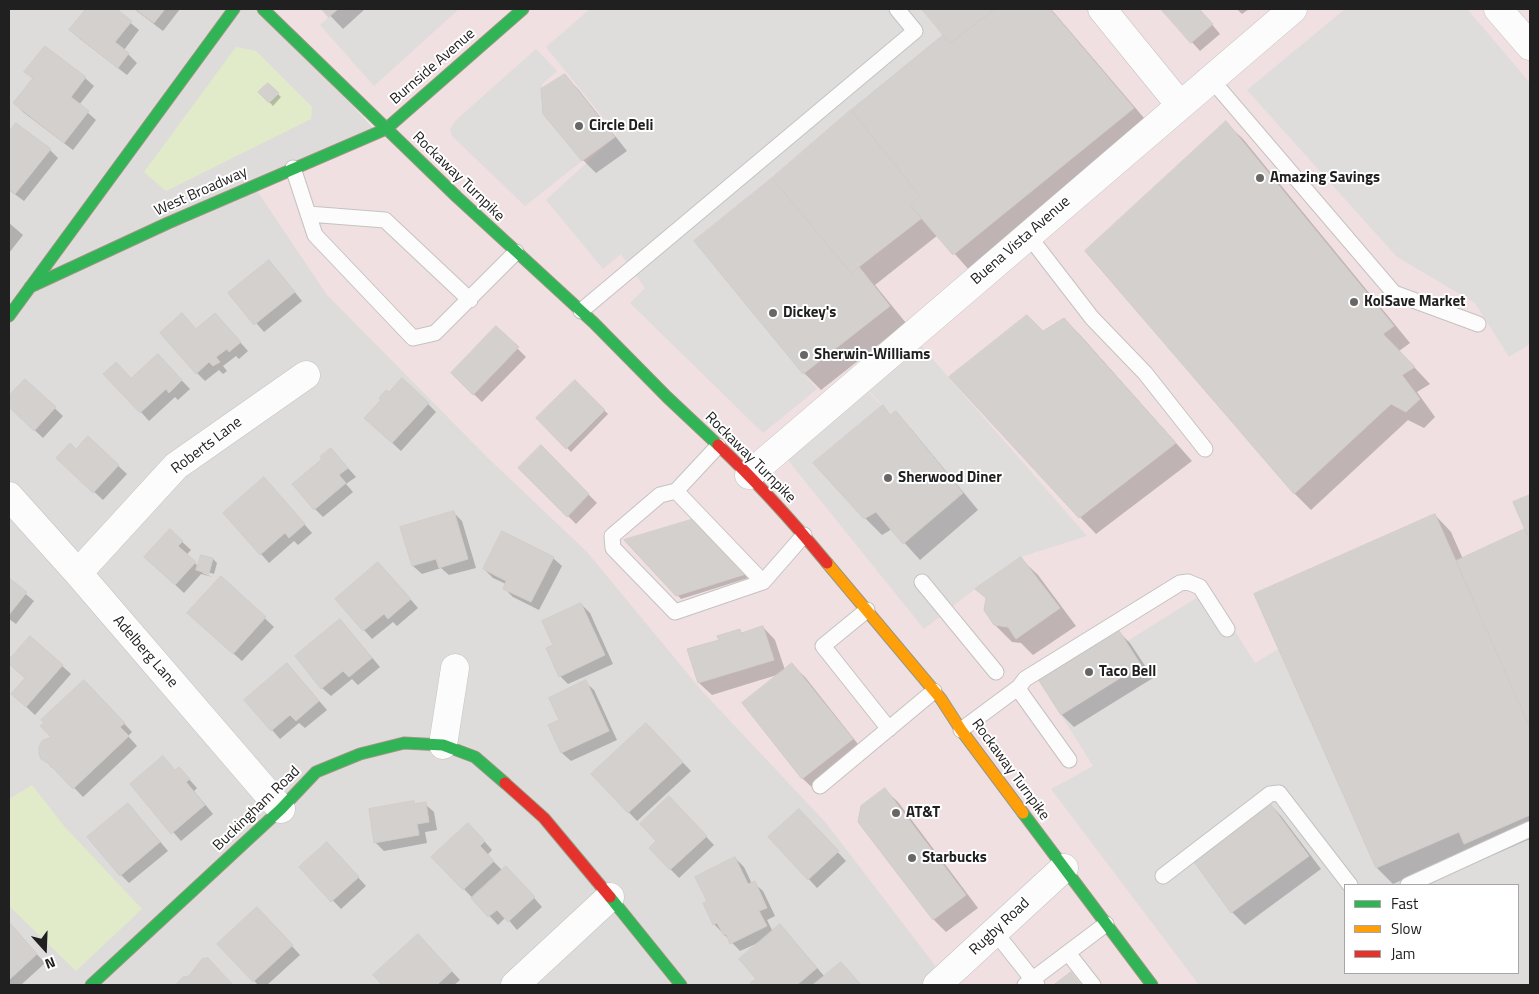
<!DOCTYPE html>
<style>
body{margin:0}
#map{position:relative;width:1539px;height:994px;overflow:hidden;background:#efece9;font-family:"Titillium Web",sans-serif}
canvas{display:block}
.frame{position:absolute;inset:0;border:10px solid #202020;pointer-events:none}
.legend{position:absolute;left:1344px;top:884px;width:175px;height:90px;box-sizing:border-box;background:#fff;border:1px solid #a6a6a6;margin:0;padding:6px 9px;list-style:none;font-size:15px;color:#202020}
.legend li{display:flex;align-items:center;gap:10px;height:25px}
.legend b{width:25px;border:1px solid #a6a6a6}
.north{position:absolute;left:20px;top:924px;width:50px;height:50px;-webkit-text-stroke:4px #fff;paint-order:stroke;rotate:160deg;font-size:14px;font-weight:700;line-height:20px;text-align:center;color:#202020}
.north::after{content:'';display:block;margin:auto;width:18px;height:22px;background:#202020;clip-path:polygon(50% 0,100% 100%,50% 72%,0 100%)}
</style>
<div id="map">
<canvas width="1539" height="994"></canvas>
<div class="frame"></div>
<ul class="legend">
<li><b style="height:6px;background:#30b455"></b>Fast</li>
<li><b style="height:6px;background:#ff9f0a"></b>Slow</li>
<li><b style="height:6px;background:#e5322d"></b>Jam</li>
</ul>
<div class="north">N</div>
</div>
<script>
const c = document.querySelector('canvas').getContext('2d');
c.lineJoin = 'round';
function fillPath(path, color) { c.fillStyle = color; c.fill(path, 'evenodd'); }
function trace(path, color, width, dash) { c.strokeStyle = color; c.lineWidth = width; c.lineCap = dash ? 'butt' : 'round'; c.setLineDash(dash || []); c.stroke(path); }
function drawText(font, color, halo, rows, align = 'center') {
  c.font = font + ' "Titillium Web",sans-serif'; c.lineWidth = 4; c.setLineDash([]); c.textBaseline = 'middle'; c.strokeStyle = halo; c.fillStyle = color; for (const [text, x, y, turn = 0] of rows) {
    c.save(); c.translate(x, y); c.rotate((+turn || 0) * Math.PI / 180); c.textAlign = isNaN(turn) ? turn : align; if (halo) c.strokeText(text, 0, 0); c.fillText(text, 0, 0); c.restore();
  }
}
const residential = new Path2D(`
 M9,9H265L1153,985H9Z`);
const commercial = new Path2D(`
 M265,9H1530V985H950L826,823L702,691L587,552L490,460L327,295L251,182L386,128ZM1345,885H1518V973H1345Z`);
const grass = new Path2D(`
 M236,47L256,51L312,107L311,119L166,191L144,172Z
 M32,785L64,826L142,909L76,971L9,906V799Z`);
const parking = new Path2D(`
 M338,9H459L374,86L320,25Z
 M590,9H922L943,35L694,241L817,389L763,433L630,303L645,288L621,254L603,269L546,200L617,135L546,47Z
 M1345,9H1467L1530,83V344L1509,357L1475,303L1397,257L1247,90Z
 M536,49L557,71L542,84L543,114L582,161L525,206L452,136L450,130L455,121Z
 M916,340L1087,536L1021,557L975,589L924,629L783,454L862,385L882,406L813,463L864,519L876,512L903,544L962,493L863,384Z
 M1209,590L1255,663L1278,649L1376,868L1459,832L1465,844L1530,815V985H1199L1051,789L1093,766L1061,715L1141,665L1126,642ZM1345,885H1518V973H1345Z`);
const shadow = new Path2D(`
 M88,9H114L139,30L124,50L137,63L127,75L80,39L71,30Z
 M134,9H180L163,31Z
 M324,9H365L343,29Z
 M924,9H1051L1150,125L970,271L938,235L875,285L906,323L821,390L804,373L696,241L772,179L852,111L945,35Z
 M1162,9H1199L1220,34L1200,51Z
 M1237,9H1249L1242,14Z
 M45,47L85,78L94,86L79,105L96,120L73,150L23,112L15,103L33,79L26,71Z
 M565,76L578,89L627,151L596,173L583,160L544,114Z
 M268,84L281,97L273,106L260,92Z
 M1226,123L1243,139L1410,343L1399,351L1430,384L1417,392L1435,417L1424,428L1408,420L1311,510L1295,494L1086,251Z
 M16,124L50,150L58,158L24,201L9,190V134Z
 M9,223L23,235L9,253Z
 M277,270L302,301L264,332L230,293Z
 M1064,320L1081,336L1192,461L1096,534L1080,517L1043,333Z
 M223,323L248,351L239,359L236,356L223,366L227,371L223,374L219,370L205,381L197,373V330Z
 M496,327L526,357L482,402L452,373Z
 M166,364L190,389L178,400L175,397L149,421L141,412L131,380Z
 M25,380L63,416L43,438L9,406V398Z
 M575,382L608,414L571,452L538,418Z
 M428,404L436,412L401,451L374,426Z
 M882,407L891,416L896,413L912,430L978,510L920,560L892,529L882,535L865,518Z
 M88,438L127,474L103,500L66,466L76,451Z
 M541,447L597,503L576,524L520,468Z
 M331,449L356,477L346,484L353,492L323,517L315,509L324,459Z
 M272,487L312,533L298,545L294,541L269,563L225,513Z
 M1530,496V839L1482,860L1471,850L1393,884L1377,868L1255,595L1435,515L1451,532L1463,559L1526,529L1515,502Z
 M453,512L462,521L476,568L449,575L441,568L422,574L413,566Z
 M693,521L748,578L681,599L627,541Z
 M170,531L191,550L186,555L199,567L201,556L213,559L217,563L214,574L204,571L202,573L213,577L201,574L184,593L154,565Z
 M553,558L562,566L539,610L513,597L504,588L506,584L493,578L484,569Z
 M1021,559L1038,575L1076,626L1033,655L1021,643L1012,642L995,625L987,599L977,589Z
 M387,572L418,608L397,626L393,622L372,639L337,599Z
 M221,577L274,627L242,661L197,621Z
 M9,580L34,601L16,624L9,619Z
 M581,604L590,613L613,664L568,684L560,676L555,646Z
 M763,627L775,640L785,670L792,665L805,677L865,753L816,791L803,779L743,703L780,674L712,695L699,683L721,640L739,630L743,634Z
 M348,629L380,667L358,685L352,679L331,696L322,688Z
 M1117,630L1130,643L1153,678L1074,727L1062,715L1039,679Z
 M30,637L71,674L35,715L21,702L26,679L9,663Z
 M295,673L327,710L305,728L299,723L280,739L246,700Z
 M84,681L132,732L128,736L137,746L83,797L58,771L51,767L48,765L54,768L42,758Z
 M585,682L594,690L617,740L571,761L562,753L550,725L560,721Z
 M654,733L691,771L637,821L593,774Z
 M176,771L187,777L197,788L194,791L213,814L181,841L131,784Z
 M885,790L898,802L978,908L946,932L934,920L859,822Z
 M413,802L416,805L425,804L434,812L437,830L425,832L427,843L384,851L375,842Z
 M1269,803L1281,816L1321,869L1245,925L1232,912Z
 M677,806L714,845L679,878L650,848L658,841Z
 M136,813L168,851L129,883L121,875Z
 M807,819L846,861L817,888L770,837Z
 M477,833L492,850L487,855L503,871L515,876L542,907L517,930L506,917L498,925L464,889Z
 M335,852L366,886L341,909L301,867Z
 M735,858L744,867L752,884L754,883L763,891L775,916L767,920L773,932L788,934L825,977L849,972L861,985H753L752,983L757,979L760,942L740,951L714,924L708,901Z
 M266,917L300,955L267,985H258L219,944Z
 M9,924L45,963L21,985H9Z
 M426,944L460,980L454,985H384L375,975Z
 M207,960L232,985H179V983L189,977Z`);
const building = new Path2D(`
 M86,9H116L132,21L115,42L129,53L118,68L69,30Z
 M135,9H165L154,23Z
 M322,9H338L329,17Z
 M922,9H995L950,43Z
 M995,9H1050L1134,108L953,255L910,205L920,196L851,110L943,35L950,43Z
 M1161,9H1199L1213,24L1191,43Z
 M45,46L86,77L71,97L89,111L64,143L13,103L33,78L24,72Z
 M565,74L615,137L582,161L543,114L541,89Z
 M268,83L279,93L269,103L258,92Z
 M851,110L920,196L910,205L922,218L851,273L772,178Z
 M1226,121L1394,326L1383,334L1415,367L1402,375L1420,399L1406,412L1391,404L1294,494L1085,251Z
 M16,123L51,149L15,194L9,189V132Z
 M772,178L851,273L859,267L890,306L803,374L694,241Z
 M269,260L295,292L254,325L228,293Z
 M182,313L196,329L215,313L241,342L229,352L227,349L216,357L220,362L213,366L209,362L196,374L160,333Z
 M1027,315L1043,331L1064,318L1176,443L1079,518L949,377Z
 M496,326L519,347L473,395L451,373Z
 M158,354L182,380L169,393L166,389L140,413L103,374L116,362L131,378Z
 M402,378L429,403L392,443L364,418L381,400L379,398L386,390L389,392Z
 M25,379L56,407L34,431L9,407V396Z
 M575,380L605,410L566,449L536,418Z
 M883,405L890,415L896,411L963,493L903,544L876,512L864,519L813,463Z
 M88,436L119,465L93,493L56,458L70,443L76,449Z
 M541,445L589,494L567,517L518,468Z
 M331,448L348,468L339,475L346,483L314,510L292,484L322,459L320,457Z
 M264,477L305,524L289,538L285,533L260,555L223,513Z
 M1530,495V541L1513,502Z
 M454,511L468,559L439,568L436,559L412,566L400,527Z
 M1435,514L1530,728V815L1464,844L1459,832L1376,868L1254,594Z
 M694,519L746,574L676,596L624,540Z
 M170,529L183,541L178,546L196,562L175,585L144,557Z
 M1525,529L1530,541V728L1456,561Z
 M502,531L554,557L531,602L503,589L506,581L483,569Z
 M201,555L213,558L209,574L196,570Z
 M1021,557L1060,608L1016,639L1008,627L994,625L984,610L986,598L975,589Z
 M378,562L411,599L388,619L384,614L363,631L335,599Z
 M221,576L266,617L233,654L187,613Z
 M9,578L27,592L9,615Z
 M581,603L605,655L559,677L546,648L553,645L542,621Z
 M340,619L372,658L349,677L343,671L321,689L295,656Z
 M763,626L774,660L698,683L687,649L719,640L717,636L740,629L741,633Z
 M1118,629L1141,665L1061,715L1038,679Z
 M30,636L63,665L26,707L11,694L25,678L9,664V660Z
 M287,663L319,701L296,721L290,715L271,731L244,700Z
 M792,663L853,739L802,779L742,703Z
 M84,680L125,723L120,727L129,736L73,789L49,764L41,759L39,754V747L42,741L51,737L40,726L44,723L41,720Z
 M586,680L609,731L561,753L548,725L559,720L549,698Z
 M646,723L683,762L628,813L591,774Z
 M163,756L175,770L179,767L190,779L186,782L205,805L171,834L130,784Z
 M885,788L966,895L933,920L858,822L861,806Z
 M669,796L707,836L670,870L649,848L656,841L640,824Z
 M414,801V804L426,802L429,822L417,824L419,835L374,843L369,809Z
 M1269,802L1309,856L1231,913L1192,859Z
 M128,803L160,842L120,876L87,837Z
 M799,809L839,851L808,880L768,837Z
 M468,823L485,841L480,846L494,861L463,890L431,857Z
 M327,842L359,877L331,902L299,867Z
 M735,857L748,884L755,881L767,908L759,911L767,926L730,944L726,934L724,936L717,923L713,925L703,903L707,901L695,877Z
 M506,866L535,897L508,922L497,910L488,917L471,898Z
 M257,907L293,945L253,982L217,944Z
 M9,922L37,954L9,980Z
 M780,924L817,968L797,985H752L750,983L756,979L739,959Z
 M418,934L452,971L437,985H382L373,975Z
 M208,958L233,985H177V983L183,977L189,976L202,959Z
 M841,962L861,985H813Z
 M1071,972L1081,985H1054Z`);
const lane = new Path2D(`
 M1211,79L1394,293L1478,324
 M293,168L315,235L413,338L435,333L516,252
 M308,214L385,220L470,300
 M1028,235L1092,318L1145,373L1205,449
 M581,311L915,31L897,9
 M718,446L676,491L660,495L612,536L613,548L675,612L763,582L804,535
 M676,491L763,582
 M922,582L996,672
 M867,610L823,646L889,729
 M1019,687L1021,693L1069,760
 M961,730L1019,687L1025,679L1180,583L1188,582L1200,587L1227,629
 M820,786L934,691
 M1163,876L1270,794L1279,793L1350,885
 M1408,885L1530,829
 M995,932L1037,985
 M1068,953L1093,985
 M1025,985L1106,924`);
const street = new Path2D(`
 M1102,9L1180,105
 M1498,9L1530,46
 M749,475L1293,9
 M9,496L78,573L281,809
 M78,573L176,466L306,375
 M443,745L455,668
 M515,985L610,897
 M937,985L1064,868`);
const fast = new Path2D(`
 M263,9L457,197L594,323L667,397L718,445
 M30,287L168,223L386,129L523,9
 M9,316L234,9
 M1023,813L1152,985
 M610,897L681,985
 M91,985L281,809L316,772L360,754L404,743L443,745L475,757L505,783`);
const slow = new Path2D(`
 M827,563L941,699L961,730L1023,813`);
const jam = new Path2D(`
 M718,445C757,482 793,522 827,563
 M505,783L544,818L610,897`);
const markers = [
 [579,126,5,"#686766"],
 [1260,178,5,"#686766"],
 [1354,302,5,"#686766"],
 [773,313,5,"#686766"],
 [804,355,5,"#686766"],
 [888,478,5,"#686766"],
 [1089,672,5,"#686766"],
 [896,813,5,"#686766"],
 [912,858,5,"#686766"]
];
const streetNames = [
 ["Burnside Avenue",433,67,-41],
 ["Rockaway Turnpike",458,177,44],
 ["West Broadway",201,192,-24],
 ["Buena Vista Avenue",1021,241,-41],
 ["Roberts Lane",207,446,-37],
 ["Rockaway Turnpike",750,458,45],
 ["Adelberg Lane",145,652,49],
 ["Rockaway Turnpike",1010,770,54],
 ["Buckingham Road",257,809,-44],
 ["Rugby Road",1000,927,-43]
];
const poiNames = [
 ["Circle Deli",589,126],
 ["Amazing Savings",1270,178],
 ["KolSave Market",1364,302],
 ["Dickey's",783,313],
 ["Sherwin-Williams",814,355],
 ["Sherwood Diner",898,478],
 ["Taco Bell",1099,672],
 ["AT&T",906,813],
 ["Starbucks",922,858]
];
fillPath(residential, '#dedcda');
fillPath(commercial, '#f0e0e1');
fillPath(grass, '#e1ebc9');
fillPath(parking, '#dfdddc');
fillPath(shadow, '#0003');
fillPath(building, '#d3d0ce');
trace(building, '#d2cdca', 1);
trace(lane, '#c4c3c1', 17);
trace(street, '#c4c3c1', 29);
trace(fast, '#999780', 13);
trace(slow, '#999780', 13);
trace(jam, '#999780', 13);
trace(lane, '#fdfcfc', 15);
trace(street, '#fdfcfc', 28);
trace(fast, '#30b455', 11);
trace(slow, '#ff9f0a', 11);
trace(jam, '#e5322d', 11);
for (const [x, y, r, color] of markers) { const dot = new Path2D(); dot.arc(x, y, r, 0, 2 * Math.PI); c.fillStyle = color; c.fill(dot); trace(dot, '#fff', 2); }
drawText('15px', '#202020', '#fff', streetNames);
drawText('bold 15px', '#202020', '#fff', poiNames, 'left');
</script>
